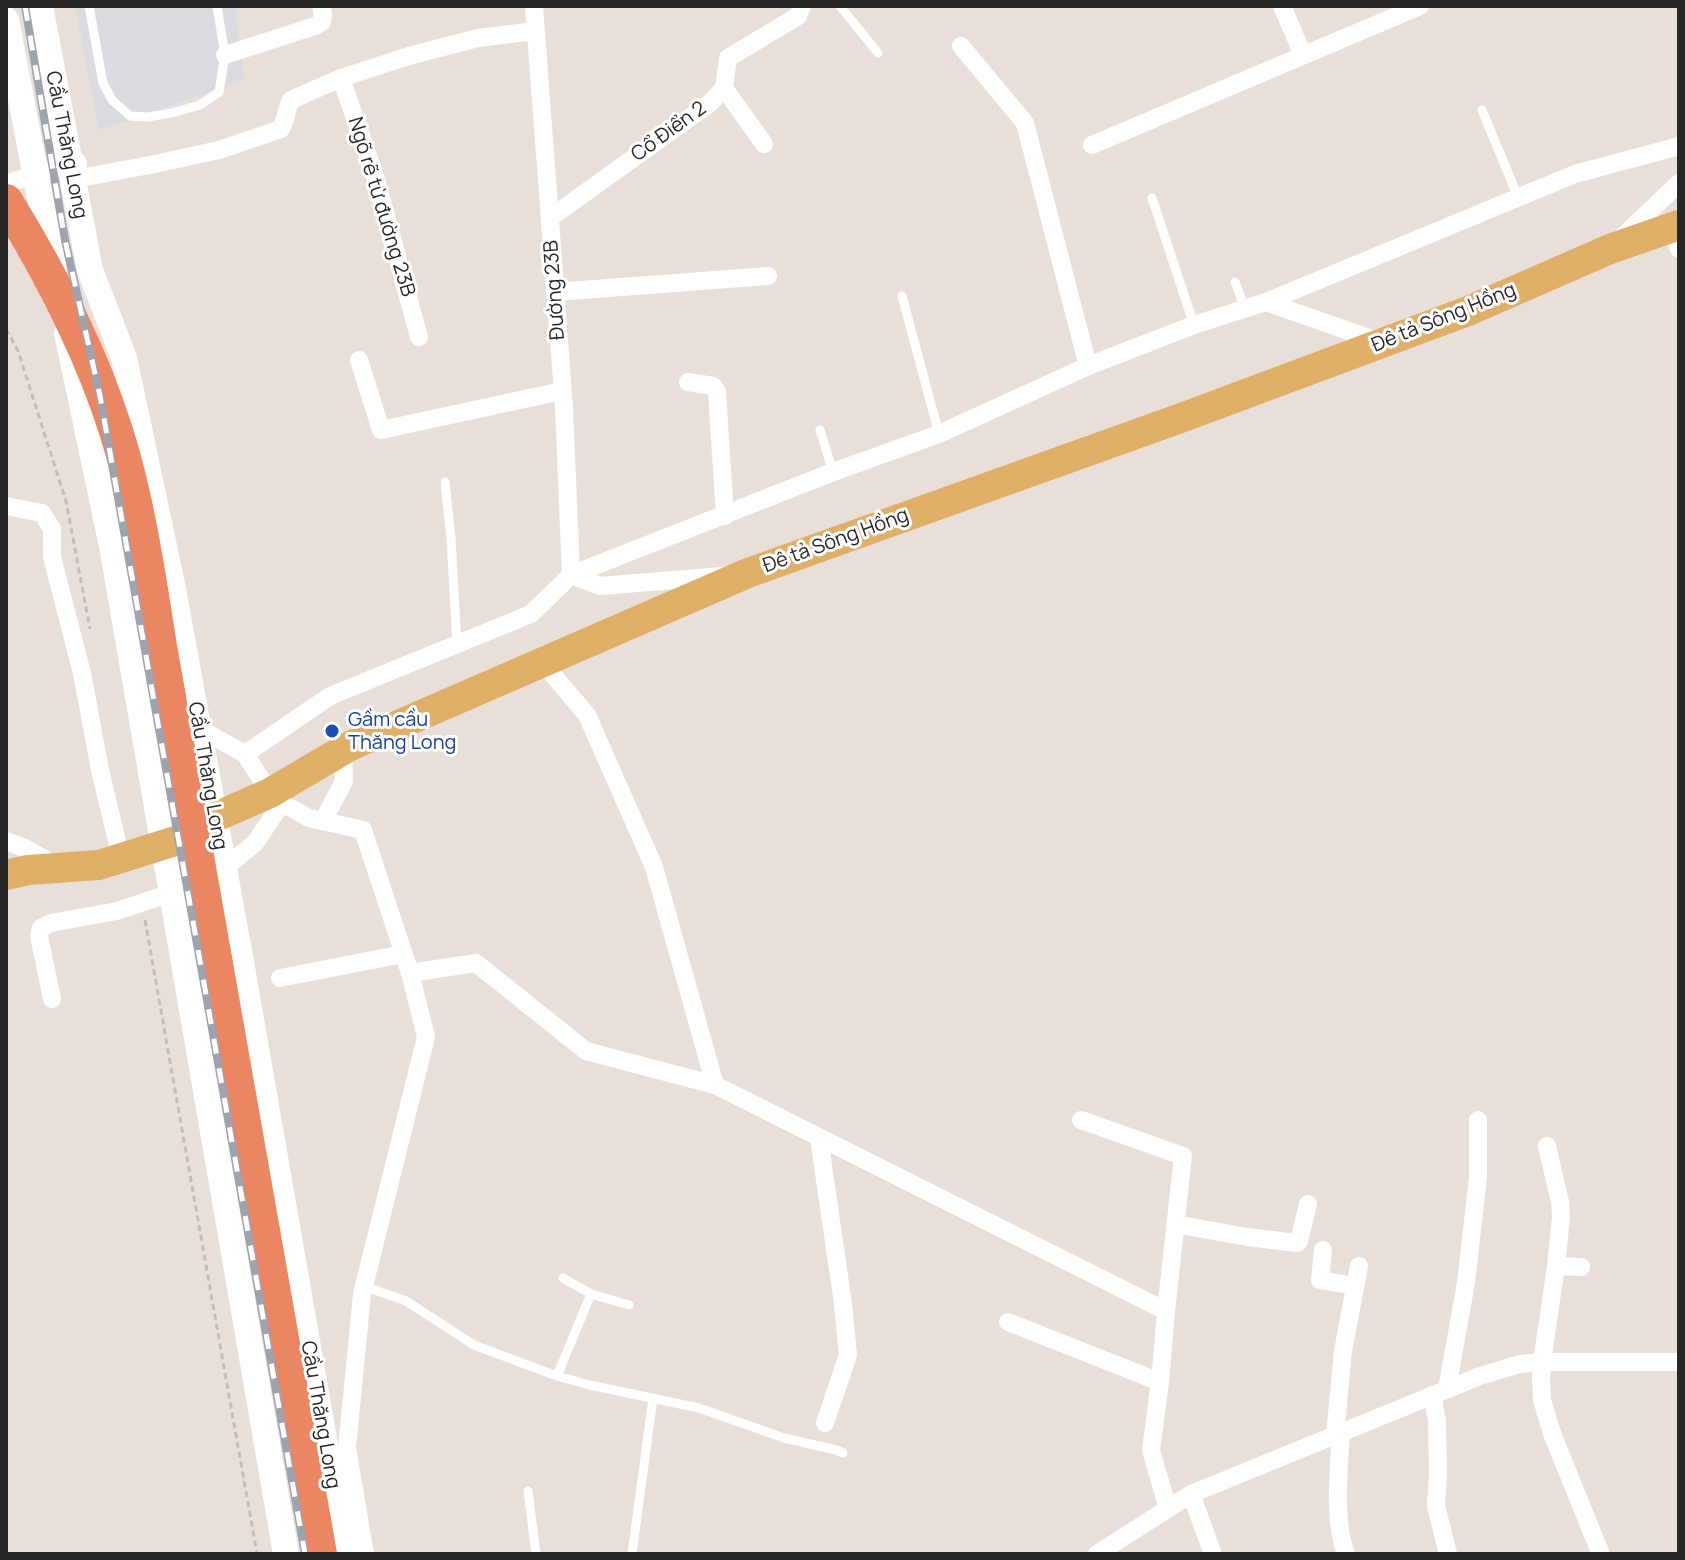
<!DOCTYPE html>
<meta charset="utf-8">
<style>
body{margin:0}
#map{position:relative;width:1685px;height:1560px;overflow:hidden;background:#e8dfd9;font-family:Manrope,sans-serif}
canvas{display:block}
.frame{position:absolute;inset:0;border:8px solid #272727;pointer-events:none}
</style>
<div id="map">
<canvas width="1685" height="1560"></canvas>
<div class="frame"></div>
</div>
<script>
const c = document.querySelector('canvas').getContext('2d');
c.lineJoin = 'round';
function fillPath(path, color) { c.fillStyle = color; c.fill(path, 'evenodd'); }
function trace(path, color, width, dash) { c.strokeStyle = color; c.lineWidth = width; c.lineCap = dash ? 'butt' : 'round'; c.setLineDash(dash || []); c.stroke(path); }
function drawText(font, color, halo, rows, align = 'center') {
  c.font = font + ' Manrope,sans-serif'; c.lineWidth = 6; c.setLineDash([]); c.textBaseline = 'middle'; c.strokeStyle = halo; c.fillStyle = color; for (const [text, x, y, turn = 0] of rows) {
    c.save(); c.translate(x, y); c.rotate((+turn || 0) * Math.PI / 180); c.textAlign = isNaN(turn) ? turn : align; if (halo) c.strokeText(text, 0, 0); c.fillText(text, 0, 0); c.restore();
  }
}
const industrial = new Path2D(`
 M75,6H235L244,80L99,130Z`);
const path = new Path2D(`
 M6,329L18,351L66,501L90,629
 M145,920L257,1554`);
const lane = new Path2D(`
 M89,6L103,83L112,100L130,116L147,117L172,113L200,105L219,92L225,55L217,6
 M840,6L878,53
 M1482,110L1518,197
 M1152,198L1194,325
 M1235,282L1245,308
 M902,296L939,434
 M820,430L833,472
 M445,482L451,538L457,645
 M563,1278L591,1294L629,1305
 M364,1286L406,1301L474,1345L557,1376L590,1385L699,1408L784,1438L836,1450L843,1453
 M557,1376L591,1294
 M528,1491L536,1554
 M632,1554L653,1398`);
const street = new Path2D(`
 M534,6L564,408L571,575
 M1282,6L1303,55
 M961,46L1025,123L1088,366
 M225,55L315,26L322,22L323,14L321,6
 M341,78L376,179L419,337
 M724,88L764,144
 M1092,145L1420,6
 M80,178L150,165L219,150L281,129C286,120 286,110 291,100L341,78L409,56L478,38L535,31
 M6,184L77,161L78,164
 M550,218L710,103L724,88L728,58L798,16L802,6
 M1672,228L1679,249
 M1620,239L1679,183
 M555,292L768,276
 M1266,302L1383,343
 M359,360L381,430L562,391
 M688,382L713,386L717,392L725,516
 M6,506L42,513L52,529V557L82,673L100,770L121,858
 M571,575L601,586L722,576
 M542,662L587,715L654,867L715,1085
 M191,724L245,754L270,793L282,803L309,818L363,830L410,973L426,1037L362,1294L347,1448L365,1554
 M245,754L330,696L531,614L571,575L833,472L939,434L1088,366L1194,325L1266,302L1575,174L1679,146
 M323,821L344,781L343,749
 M6,841L27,849L57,866
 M217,874L255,843L282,803
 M410,973L476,963L586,1051L715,1085L1166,1311
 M280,978L403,954
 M52,999L39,936L41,928L51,923L117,911L183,889
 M1081,1120L1183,1156L1166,1311L1160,1382L1151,1450L1168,1509
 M819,1138L843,1304L848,1355L825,1423
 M1547,1146L1560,1202L1561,1217L1556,1266L1542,1362L1541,1378L1542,1400L1553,1436L1600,1552
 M1175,1224L1247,1237L1297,1243L1299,1241L1308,1204
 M1323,1250L1320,1280L1355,1286
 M1556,1266L1581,1267
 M1008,1322L1160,1382
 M1447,1389L1466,1283L1478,1177V1120
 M1432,1395L1437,1421L1438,1475L1436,1506L1448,1554
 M1341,1433C1339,1469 1333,1520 1346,1554
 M1335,1435L1343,1351L1359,1266
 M1191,1494L1213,1554
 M1097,1554L1191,1494L1480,1376L1520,1364L1542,1362H1679`);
const secondary = new Path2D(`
 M40,6L90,270L124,358L173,589L241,962L344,1554
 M6,20L54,271
 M67,333L112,546L286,1554`);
const primary = new Path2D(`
 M6,875L28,870L99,865L188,837L211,819L270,793L350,746L748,573L1181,418L1468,311L1610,249L1679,225`);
const highway = new Path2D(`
 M6,201C51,274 90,349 116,431C139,503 149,578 161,652L320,1554`);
const rail = new Path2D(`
 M25,6L65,240L100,396L305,1554`);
const markers = [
 [332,731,8,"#1a4fb4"]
];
const streetNames = [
 ["Cổ Điển 2",669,132,-36],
 ["Cầu Thăng Long",66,145,79],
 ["Ngõ rẽ từ đường 23B",381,207,73],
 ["Đường 23B",555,290,-94],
 ["Đê tả Sông Hồng",1444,318,-22],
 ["Đê tả Sông Hồng",836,541,-20],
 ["Cầu Thăng Long",207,776,80],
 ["Cầu Thăng Long",320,1415,80]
];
const transitNames = [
 ["Gầm cầu",348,720],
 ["Thăng Long",348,743]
];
fillPath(industrial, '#dadae1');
trace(path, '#bebebe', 3, [6, 4]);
trace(lane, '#fff', 9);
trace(street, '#fff', 18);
trace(secondary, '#fff', 26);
trace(primary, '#dfaf67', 30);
trace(highway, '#ea8762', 34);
trace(rail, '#9da3af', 8);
trace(rail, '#fff', 5, [15]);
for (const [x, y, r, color] of markers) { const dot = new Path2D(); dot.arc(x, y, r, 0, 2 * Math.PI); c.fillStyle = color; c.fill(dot); trace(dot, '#fff', 3); }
drawText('20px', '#272727', '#fff', streetNames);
drawText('20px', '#164399', '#fff', transitNames, 'left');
</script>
